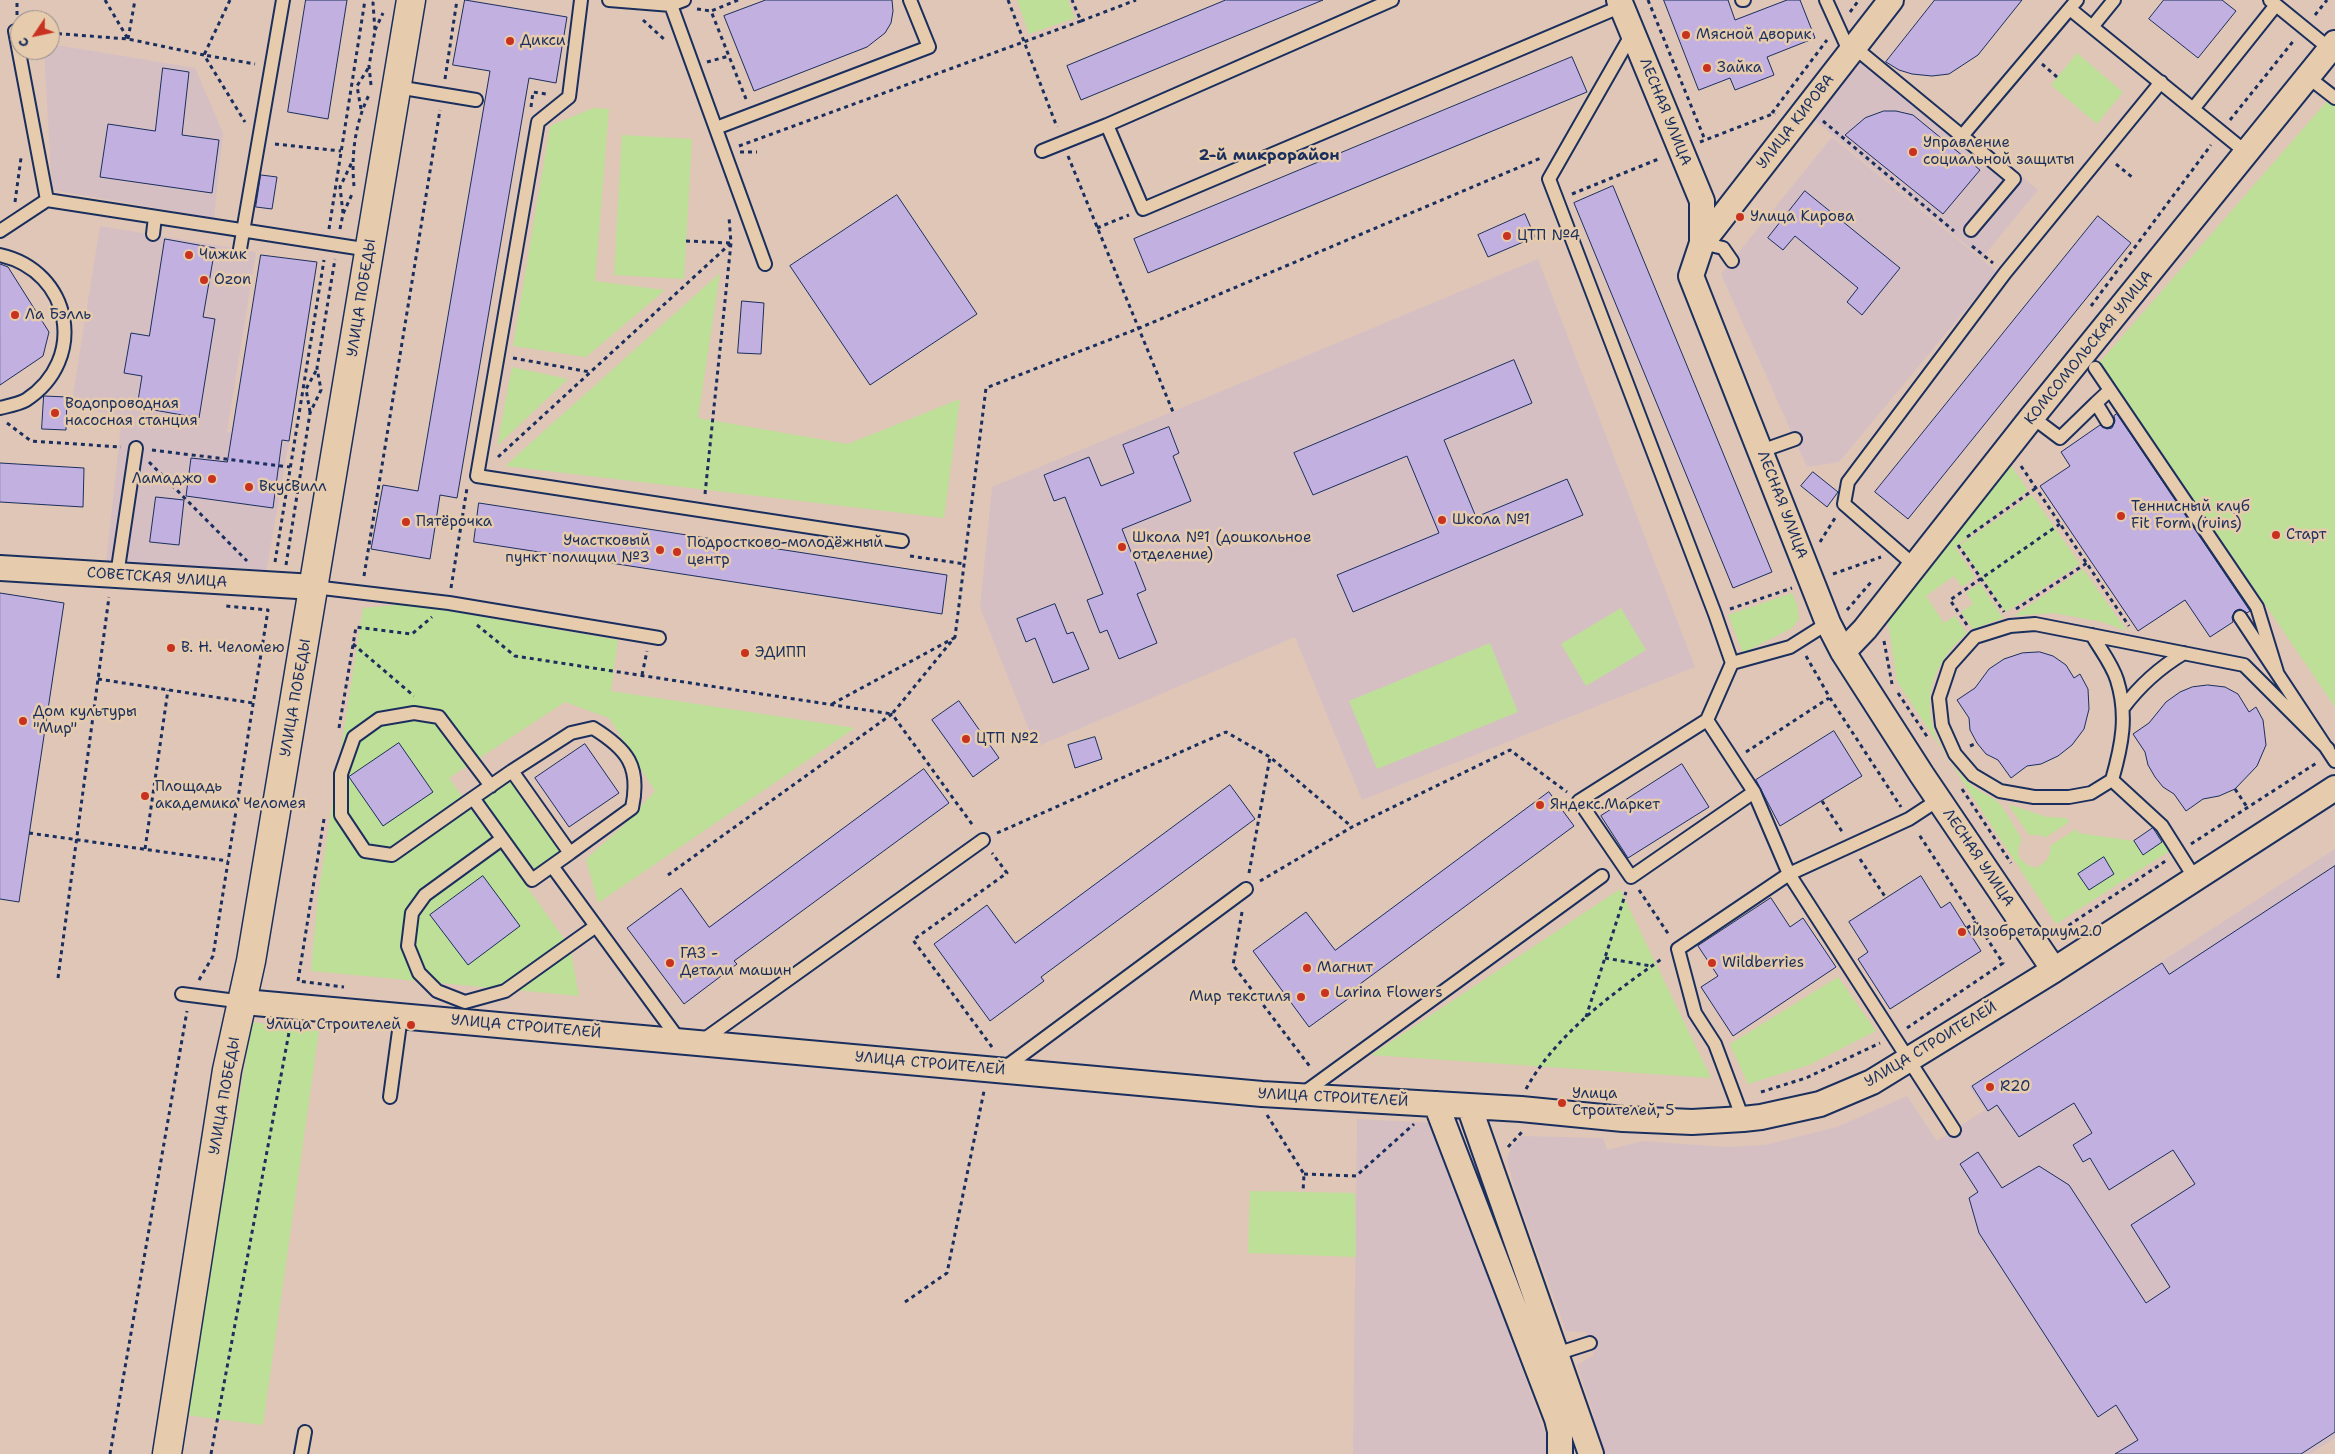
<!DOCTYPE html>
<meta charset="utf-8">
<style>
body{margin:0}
#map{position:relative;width:2335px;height:1454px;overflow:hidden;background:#dfc6b7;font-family:"Shantell Sans",sans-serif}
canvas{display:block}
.north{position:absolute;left:10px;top:10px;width:50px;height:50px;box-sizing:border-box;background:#e6ccad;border:1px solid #958d8d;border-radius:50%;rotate:236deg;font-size:14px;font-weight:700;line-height:20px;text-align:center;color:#1b2f5e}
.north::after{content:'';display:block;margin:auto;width:18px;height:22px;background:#c8321e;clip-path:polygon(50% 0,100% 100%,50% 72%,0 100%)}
</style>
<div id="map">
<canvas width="2335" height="1454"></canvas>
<div class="north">С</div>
</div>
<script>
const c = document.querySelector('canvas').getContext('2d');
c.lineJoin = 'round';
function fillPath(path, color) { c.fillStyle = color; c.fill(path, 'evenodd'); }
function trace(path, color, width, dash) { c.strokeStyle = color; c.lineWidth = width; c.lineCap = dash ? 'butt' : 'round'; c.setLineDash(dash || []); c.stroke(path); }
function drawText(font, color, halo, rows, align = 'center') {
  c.font = font + ' "Shantell Sans",sans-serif'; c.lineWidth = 5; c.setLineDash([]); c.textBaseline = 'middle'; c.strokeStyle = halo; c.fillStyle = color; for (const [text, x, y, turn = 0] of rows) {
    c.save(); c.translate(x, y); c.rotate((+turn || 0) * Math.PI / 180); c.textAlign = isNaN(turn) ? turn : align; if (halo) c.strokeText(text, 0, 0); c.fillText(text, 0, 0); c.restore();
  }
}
const built = new Path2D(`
 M50,44L195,68L223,133L214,218L52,190L44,50H50Z
 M1862,44L2038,190L1982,258L1811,117Z
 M1832,137L1997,272L1839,462L1807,467L1721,274Z
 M100,226L256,252L227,432L289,441L265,579L106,564L122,416L71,407Z
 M1538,259L1695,667L1362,800L1295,637L1036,747L980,607L992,487Z
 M2335,849V1438L2310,1454H1353L1357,1119L1435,1123L1545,1433L1594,1416L1577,1365L1594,1355L1586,1332L1566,1331L1515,1191L1507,1159L1512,1146L1522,1136L1603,1138L1607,1150L1643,1141L1725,1147L1765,1145L1837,1127L1907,1096L1937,1141L1985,1110L1969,1087Z`);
const green = new Path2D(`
 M1017,0H1068L1075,18L1029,34Z
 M2077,53L2123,92L2097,124L2051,85Z
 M2335,92V707L2100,362Z
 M593,108L609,109L595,281L665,290L586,357L513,346L550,126Z
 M622,135L692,139L684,279L614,275Z
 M720,273L698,418L848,444L960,399L944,518L505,466Z
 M512,367L568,379L497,446Z
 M2010,464L2028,490L1955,547L1975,577L1962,587L1954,576L1926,596L1944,623L1955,616L1967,633C1913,680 1921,738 1971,785C1979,792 1994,797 2000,804C2008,815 2015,828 2022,840C2013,854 2021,864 2036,868C2046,862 2051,858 2050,846L2076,829L2078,833L2134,841L2143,855L2162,842L2153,828L2157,829L2171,850L2056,924L1897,681L1888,621Z
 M2032,495L2080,564L2006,612L1960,545Z
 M2083,569L2127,631L2103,622L2053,613L2014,616Z
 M1980,583L2003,618L1973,629L1961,612L1973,604L1966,593Z
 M1792,593L1797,604L1799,619L1792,628L1743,653L1728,615Z
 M407,604L618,640L611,691L855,728L598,903L586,859L624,825L655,791L609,718L565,702L449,778L570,947L579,996L311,971L318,896L363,608Z
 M1621,608L1646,650L1586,686L1561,644Z
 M1490,643L1518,712L1377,769L1349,701Z
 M512,778L562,851L533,872L482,799Z
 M2008,804L2047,817L2067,818L2069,822L2045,838L2041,835H2029Z
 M1620,889L1711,1078L1371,1055Z
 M1838,977L1876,1031L1809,1065L1748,1084L1730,1044Z
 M252,1022L319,1031L263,1425L186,1415Z
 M1250,1191L1355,1193L1356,1257L1248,1253Z`);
const building = new Path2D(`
 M306,0H347L328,119L288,112Z
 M465,0L567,17L556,83L529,78L457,498L440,495L430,559L371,549L383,485L418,491L490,71L453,65Z
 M766,0H892L893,11L891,23L885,33L867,47L754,91L724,16Z
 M1226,0H1323L1081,100L1067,66Z
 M1664,0H1728L1735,20L1787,0H1800L1815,38L1767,57L1774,75L1735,90L1730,78L1699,90Z
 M1935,0H2022L1978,55L1949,74L1932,76L1912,74L1899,70L1886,62Z
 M2164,0H2222L2236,11L2198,58L2149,19Z
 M1572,57L1587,92L1148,273L1134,239Z
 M163,68L189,72L182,135L219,140L212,193L100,177L108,124L155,131Z
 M1884,111H1896L1913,115L1980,170L1943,214L1845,135L1865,118Z
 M261,175L277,177L272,209L256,207Z
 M1613,186L1772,572L1733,588L1574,203Z
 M1805,191L1900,268L1862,315L1847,302L1858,288L1795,236L1783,250L1768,238Z
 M897,195L977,314L870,385L790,266Z
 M1525,214L1535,237L1488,257L1478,235Z
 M2098,216L2131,243L1908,519L1875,492Z
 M165,239L215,248L203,317L215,319L199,418L137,407L142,376L124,373L131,333L149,336Z
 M261,255L317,262L289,441L282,440L273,508L186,496L191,458L227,462Z
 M0,264L8,267L49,332L43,356L0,385Z
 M742,301L764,303L761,354L738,353Z
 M1514,360L1532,403L1444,440L1476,517L1567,479L1583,515L1353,612L1337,575L1439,533L1407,456L1313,495L1294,453Z
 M44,396L67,397L66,430L42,429Z
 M2117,414L2250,611L2247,613L2240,609L2235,611L2232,617L2233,622L2210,637L2185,600L2138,631L2040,486L2070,466L2061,452L2100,425L2107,429L2112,428L2115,421L2114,416Z
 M1169,427L1179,453L1173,456L1191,501L1122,529L1146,590L1137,594L1157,643L1119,659L1107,630L1100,633L1087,600L1103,594L1065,497L1054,501L1044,475L1089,457L1101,486L1134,473L1123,445Z
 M0,463L84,468L83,507L0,502Z
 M1813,472L1838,492L1827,507L1801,486Z
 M156,497L184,500L179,545L150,542Z
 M479,503L947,575L942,614L474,542Z
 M0,593L64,603L19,902L0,899Z
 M1055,604L1067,634L1073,632L1089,669L1053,683L1035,638L1026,642L1017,619Z
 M2040,652L2053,656L2066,665L2074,678L2080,674L2088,689L2089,709L2084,729L2072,745L2058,756L2041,764L2027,766L2011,778L1998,760L1986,754L1977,743L1970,730L1969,718L1957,700L1975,688L1989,669L2004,659L2022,653Z
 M2208,685L2225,687L2238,694L2249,712L2256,707L2263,720L2266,745L2257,766L2235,789L2219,796L2203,799L2186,811L2174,794L2163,787L2155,777L2148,765L2145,752L2133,734L2149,723L2166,702L2180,692L2192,687Z
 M959,701L999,758L973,777L932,720Z
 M1834,731L1862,776L1780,826L1756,780Z
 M1095,737L1102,759L1075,768L1068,745Z
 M399,743L433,792L383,826L349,777Z
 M585,744L619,793L569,827L535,778Z
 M1682,764L1709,807L1628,858L1601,816Z
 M924,769L949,803L734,961L737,964L684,1004L627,928L681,888L709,927Z
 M1230,785L1255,819L1041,977L1044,981L990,1021L934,944L987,905L1015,943Z
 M1549,792L1574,826L1360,984L1363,988L1309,1027L1253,951L1306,912L1335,950Z
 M2153,828L2162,842L2143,855L2134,841Z
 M2104,857L2114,874L2089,890L2078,874Z
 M2335,866V1432L2301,1454H2115L2138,1440L2116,1405L2098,1417L1979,1233L1969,1198L1978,1192L1960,1164L1978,1152L2002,1188L2039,1166L2069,1185L2146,1303L2170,1287L2131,1225L2195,1184L2173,1150L2109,1190L2090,1158L2083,1162L2073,1145L2092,1133L2074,1103L2019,1137L1997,1105L1988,1111L1972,1086L2162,963L2169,974Z
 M483,876L520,926L468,965L430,915Z
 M1921,876L1941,908L1950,902L1981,951L1890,1009L1858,959L1868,952L1849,922Z
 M1771,898L1790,927L1803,918L1836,967L1733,1036L1701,987L1718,976L1698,946Z`);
const path = new Path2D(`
 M105,0L128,39
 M230,0L204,55L255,64
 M738,0L711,11L746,99
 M1008,0L1057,127
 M1648,0L1705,140
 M697,9L711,11
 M1850,12L1859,0
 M17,15V0
 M2315,15L2327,0
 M643,20L666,41
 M1081,21L1136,0
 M375,30L383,13
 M50,33L128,39L204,55L245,122
 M128,39L135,0
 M707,62L729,56
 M2042,64L2057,77
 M445,79L457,0
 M371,85L369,66L375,31L373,3L374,0
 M531,107L533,92L546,94
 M361,109L357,86L369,67
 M1772,113L1827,40
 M2230,120L2295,39
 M1823,121L1954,231
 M1700,142L1775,113
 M275,144L341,151
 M739,146L1081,21L1072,0
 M740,152H757
 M1068,156L1173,412
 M2116,164L2133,178
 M354,186C351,155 355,122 370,93
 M1572,194L1661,158
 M15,202L21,158
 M343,213L340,187L352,162
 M1097,228L1129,215
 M329,229L365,0
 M340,229L343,214L353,192
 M686,241L730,243
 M1972,246L1993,263
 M2091,306L2211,145
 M513,358L590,372
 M310,412L306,389L317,369
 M7,423L31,441L121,447
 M152,450L290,467
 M498,457L731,243
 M149,462L247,561
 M2021,466L2129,626
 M705,494L731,243L729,217
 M1967,537L2036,488
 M1820,542L1835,518
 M1958,545L2004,612
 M910,556L965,564
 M275,562L324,260
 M286,565L310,413L321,390L317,368L335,259
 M1833,574L1881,557
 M364,576L440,110
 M451,588L467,488
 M1730,609L1792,588
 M2016,609L2087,563
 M1847,610L1872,581
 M477,625L515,656L892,714L955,637L986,388L1137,329L1541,158
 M1967,625L1950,600L2060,524
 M1884,641L1892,684
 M353,644L414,696
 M1806,656L1830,698L1901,807
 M642,675L647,651
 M98,679L253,703
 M1898,693L1928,738
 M832,704L954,638
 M339,728L356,627L412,634L432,617
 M1970,746L1977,743
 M1746,752L1829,698
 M1962,789L2011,863
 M2235,789L2247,807
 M1822,801L1843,833
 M324,819L298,981L344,987
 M29,833L228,861
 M997,833L1226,732L1270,757L1352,827
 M2191,844L2318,762
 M145,849L168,690
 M1860,859L1886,898
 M1249,873L1270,757
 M668,875L892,714L974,827
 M1260,881L1352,827L1510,750L1567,792
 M1639,890L1669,935
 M1242,912L1233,965L1311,1068
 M1967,928L1976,922
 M2056,931L2057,933L2167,860
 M1605,958L1651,966
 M58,978L109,597
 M199,980L213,956L268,610L226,606
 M1586,1017L1626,892
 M1907,1028L2003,963L1918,833
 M992,1047L913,940L1007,873L992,853
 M1526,1089C1557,1033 1612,994 1663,958
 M1761,1092L1806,1078L1880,1043
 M1267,1115L1304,1174L1303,1192
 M1508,1147L1522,1132
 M1304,1174L1356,1176L1414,1124
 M905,1302L947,1273L984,1091
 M110,1454L187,1011
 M211,1454L290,1027`);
const service = new Path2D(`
 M581,0L569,97L538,122L477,476L902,541
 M609,0L671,5L684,0
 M666,0L671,5L765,264
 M1392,0L1107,125L1143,209L1622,6
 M1742,0H1744
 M1826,0L1850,53
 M2270,0L2330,49
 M2070,9L2247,153
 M2092,27L2114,0
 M15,31L47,200
 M1633,32L1549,179L1715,614L1732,663
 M1854,47L2014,179L1971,230
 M2308,77L2335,98
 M397,87L476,100
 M2193,109L2276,5
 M716,128L929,47L910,0
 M1962,136L2077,0
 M1042,151L1107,125
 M0,231L47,200L370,250
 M153,234L155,217
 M1702,243L1723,248L1732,261
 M240,249L283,0
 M0,255C72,271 88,360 26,400C19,404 8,406 0,408
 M2095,368L2257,607L2277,672
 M2032,417L2060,438L2096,403
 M2107,421L2096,403L2110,390
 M1761,451L1795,439
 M1915,566L1844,504L1848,482L2005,273L2161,82
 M117,575L136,448
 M314,587L449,603L659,638
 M2240,617L2335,761
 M2092,635C2100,649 2112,664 2117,680C2128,715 2122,745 2112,780L2091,793L2069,797H2034L2000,791L1973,775L1955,754L1942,725L1939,698L1950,665L1975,637L2010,626L2035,624L2244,665L2328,749
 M2123,708C2140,685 2159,668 2184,653
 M1707,720L1754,792L1789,874L1678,949L1695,1013L1715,1044L1743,1119
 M512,771L570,853L532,880L473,798Z
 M512,771L571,733L593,728C627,749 641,766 632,808L570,853
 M2112,780L2162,826L2196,880
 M1754,792L1631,877L1579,801L1707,720L1732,663L1790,647L1828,623
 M473,798L392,855L365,851L341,815V774L354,737L379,719L414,713L439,717L491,786
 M1938,800L1909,819L1789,874L1954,1130
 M502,839L425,895L412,913L408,946L419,973L437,991L465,1002L505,991L596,926
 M552,866L680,1041
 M182,994L244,1002
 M702,1041L983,840
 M1003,1069L1246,889
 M1301,1095L1602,876
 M390,1097L401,1016
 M1556,1354L1590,1343
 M301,1454L305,1432`);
const minor = new Path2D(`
 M1619,0L1702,201V243L1691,276L1828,623L1843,652L1922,775L2054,970
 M1702,243L1891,0
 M0,568L314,587
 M1843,652L1865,629L2032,417L2335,43
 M244,1002L1262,1094L1521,1109L1623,1119L1692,1122L1743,1119L1761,1117L1820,1104L1872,1082L2054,970L2335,788
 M1436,1104L1557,1419L1560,1431V1454
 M1469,1106L1591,1454`);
const tertiary = new Path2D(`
 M167,1454L227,1070L251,961L411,0`);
const markers = [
 [1686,35,5,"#c8321e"],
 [510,41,5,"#c8321e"],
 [1707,68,5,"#c8321e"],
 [1913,152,5,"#c8321e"],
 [1740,217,5,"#c8321e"],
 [1507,236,5,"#c8321e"],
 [189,255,5,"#c8321e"],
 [204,280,5,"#c8321e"],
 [15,315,5,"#c8321e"],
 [55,413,5,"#c8321e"],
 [212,479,5,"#c8321e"],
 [249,487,5,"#c8321e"],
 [2121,516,5,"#c8321e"],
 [1442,520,5,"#c8321e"],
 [406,522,5,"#c8321e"],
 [2276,535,5,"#c8321e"],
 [1122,547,5,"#c8321e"],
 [660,550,5,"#c8321e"],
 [677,552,5,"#c8321e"],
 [171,648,5,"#c8321e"],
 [745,653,5,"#c8321e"],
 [23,721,5,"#c8321e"],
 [966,739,5,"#c8321e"],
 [145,796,5,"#c8321e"],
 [1540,805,5,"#c8321e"],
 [1962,932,5,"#c8321e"],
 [670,963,5,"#c8321e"],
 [1712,963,5,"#c8321e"],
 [1307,968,5,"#c8321e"],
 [1325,993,5,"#c8321e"],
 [1301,997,5,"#c8321e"],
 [411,1025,5,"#c8321e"],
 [1990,1087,5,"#c8321e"],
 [1562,1103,5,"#c8321e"]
];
const poiNames = [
 ["Мясной дворик",1696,35],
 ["Дикси",520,41],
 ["Зайка",1717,68],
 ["Управление",1923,143],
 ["социальной защиты",1923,160],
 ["Улица Кирова",1750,217],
 ["ЦТП №4",1517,236],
 ["Чижик",199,255],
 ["Ozon",214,280],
 ["Ла Бэлль",25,315],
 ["Водопроводная",65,404],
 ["насосная станция",65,421],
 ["Ламаджо",202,479,"right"],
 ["ВкусВилл",259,487],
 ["Теннисный клуб",2131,507],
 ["Fit Form (ruins)",2131,524],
 ["Школа №1",1452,520],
 ["Пятёрочка",416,522],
 ["Старт",2286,535],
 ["Школа №1 (дошкольное",1132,538],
 ["отделение)",1132,555],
 ["Участковый",650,541,"right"],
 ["пункт полиции №3",650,558,"right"],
 ["Подростково-молодёжный",687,543],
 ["центр",687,560],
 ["В. Н. Челомею",181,648],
 ["ЭДИПП",755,653],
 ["Дом культуры",33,712],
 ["\"Мир\"",33,729],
 ["ЦТП №2",976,739],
 ["Площадь",155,787],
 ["академика Челомея",155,804],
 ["Яндекс.Маркет",1550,805],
 ["Изобретариум2.0",1972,932],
 ["ГАЗ -",680,954],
 ["Детали машин",680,971],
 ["Wildberries",1722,963],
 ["Магнит",1317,968],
 ["Larina Flowers",1335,993],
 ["Мир текстиля",1291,997,"right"],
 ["Улица Строителей",401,1025,"right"],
 ["R20",2000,1087],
 ["Улица",1572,1094],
 ["Строителей, 5",1572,1111]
];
const streetNames = [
 ["ЛЕСНАЯ УЛИЦА",1665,112,68],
 ["УЛИЦА КИРОВА",1796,122,-52],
 ["УЛИЦА ПОБЕДЫ",362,298,-81],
 ["КОМСОМОЛЬСКАЯ УЛИЦА",2089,348,-51],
 ["ЛЕСНАЯ УЛИЦА",1782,505,69],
 ["СОВЕТСКАЯ УЛИЦА",157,578,4],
 ["УЛИЦА ПОБЕДЫ",296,698,-80],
 ["ЛЕСНАЯ УЛИЦА",1978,858,56],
 ["УЛИЦА СТРОИТЕЛЕЙ",526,1027,5],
 ["УЛИЦА СТРОИТЕЛЕЙ",1931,1045,-31],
 ["УЛИЦА СТРОИТЕЛЕЙ",930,1064,5],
 ["УЛИЦА ПОБЕДЫ",225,1096,-80],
 ["УЛИЦА СТРОИТЕЛЕЙ",1333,1098,3]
];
const neighbourhoodNames = [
 ["2-й микрорайон",1269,156]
];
fillPath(built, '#d6bfc3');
fillPath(green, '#bedf98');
fillPath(building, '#c1b0e0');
trace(building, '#1b2f5e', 1);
trace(service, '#1b2f5e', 16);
trace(minor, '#1b2f5e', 28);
trace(tertiary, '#1b2f5e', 31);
trace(path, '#1b2f5e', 3, [4, 4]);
trace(service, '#e6ccad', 12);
trace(minor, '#e6ccad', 24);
trace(tertiary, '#e6ccad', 28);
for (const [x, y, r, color] of markers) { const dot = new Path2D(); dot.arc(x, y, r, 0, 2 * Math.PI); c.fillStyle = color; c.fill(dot); trace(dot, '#e6ccad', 2); }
drawText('15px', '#1b2f5e', '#e6ccad', poiNames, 'left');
drawText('15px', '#1b2f5e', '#e6ccad', streetNames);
drawText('bold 16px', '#1b2f5e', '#e6ccad', neighbourhoodNames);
</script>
